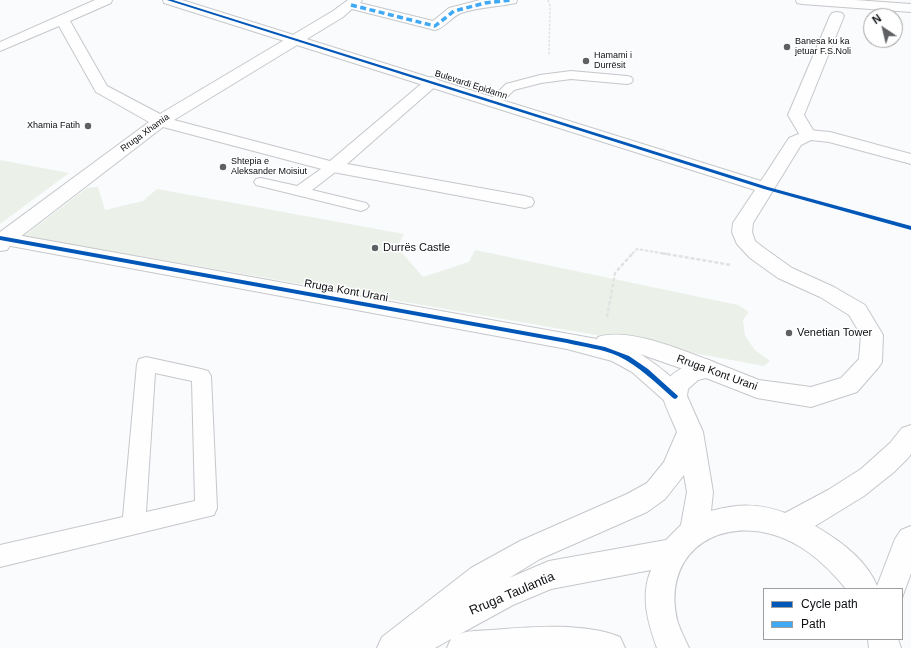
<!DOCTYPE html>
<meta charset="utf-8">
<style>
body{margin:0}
#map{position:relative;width:911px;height:648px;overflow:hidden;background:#f9fbfd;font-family:Helvetica,sans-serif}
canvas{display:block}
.legend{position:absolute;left:763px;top:588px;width:140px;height:52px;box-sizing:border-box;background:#fff;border:1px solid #9d9e9f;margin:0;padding:5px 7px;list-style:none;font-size:12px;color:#0b0d10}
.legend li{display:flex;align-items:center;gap:8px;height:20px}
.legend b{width:20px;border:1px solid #9d9e9f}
.north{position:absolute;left:863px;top:8px;width:40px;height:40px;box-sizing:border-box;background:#fff;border:1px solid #9d9e9f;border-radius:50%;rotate:325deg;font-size:11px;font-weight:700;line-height:16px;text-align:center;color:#0b0d10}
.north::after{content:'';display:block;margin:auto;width:14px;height:18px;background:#5e6063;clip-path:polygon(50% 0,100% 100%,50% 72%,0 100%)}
</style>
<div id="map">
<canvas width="911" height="648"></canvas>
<ul class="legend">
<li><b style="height:5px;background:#0057b8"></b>Cycle path</li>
<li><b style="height:5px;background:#3fa9f5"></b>Path</li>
</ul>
<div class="north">N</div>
</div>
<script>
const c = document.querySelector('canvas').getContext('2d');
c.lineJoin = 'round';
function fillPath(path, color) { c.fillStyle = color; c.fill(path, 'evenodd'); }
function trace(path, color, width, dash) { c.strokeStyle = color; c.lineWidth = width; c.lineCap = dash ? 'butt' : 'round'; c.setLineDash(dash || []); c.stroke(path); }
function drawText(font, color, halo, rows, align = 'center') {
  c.font = font + ' Helvetica,sans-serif'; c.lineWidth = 3; c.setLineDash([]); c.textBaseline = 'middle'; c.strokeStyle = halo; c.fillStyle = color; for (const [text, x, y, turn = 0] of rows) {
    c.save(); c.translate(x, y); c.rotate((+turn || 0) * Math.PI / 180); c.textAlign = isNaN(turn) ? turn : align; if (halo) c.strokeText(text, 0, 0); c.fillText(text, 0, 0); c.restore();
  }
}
const green = new Path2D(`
 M0,160L69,173L0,224Z
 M98,187L105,210L143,201L157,189L404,234L397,247L423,277L469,262L475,250L738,305L749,312L743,320L745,336L755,350L770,361L764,366L590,334L24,236L87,188Z`);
const pathFar2 = new Path2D(`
 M548,0L550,6L549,55`);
const pathFar1 = new Path2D(`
 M790,195L911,228
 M632,254L637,249L667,254`);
const path = new Path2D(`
 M661,253L731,265
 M607,317L615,273L633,253`);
const service = new Path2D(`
 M571,71L627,76L631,77L633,80L631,83L627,84L571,79L541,83L514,90L499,105H489L488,102L506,84L540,75Z
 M333,163L338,164L340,167L338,170L312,190L366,203L369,206L366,209L361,211L256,185L254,182L256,179L261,178L297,186L328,164Z
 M146,357L201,369L208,371L211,376L217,508L214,515L0,567V545L123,517L137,364L139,359ZM155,373L192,381L195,501L146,512Z`);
const minor = new Path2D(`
 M95,0H112L111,3L70,21L107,86L160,114L333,11L348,0H362L360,3L433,21L449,8L480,0H517L516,3C497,7 479,7 461,13C451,17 445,28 435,30L352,9L343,17L174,120L330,161L427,79L432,77L437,79L440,82L437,85L347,164L525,196L532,198L534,202L532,206L525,208L333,172L163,127L11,244L7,250L0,251V232L149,122L96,92L59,26L0,51V42Z
 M796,0H855L911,4V12L802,4L797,3Z
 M837,12L842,13L844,16L804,115L816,135L814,139L808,140L802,139L788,115L830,16L832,13Z`);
const tertiary = new Path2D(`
 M0,232L597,339L598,337C630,327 683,351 714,362L718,368L714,374L706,377L640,354C655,363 679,381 687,396L683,403L675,406L667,403L632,372L612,361L567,349L0,244Z`);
const secondary = new Path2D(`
 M163,0H182L761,181L789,138L808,130L830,132L911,154V164L829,142L811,140L801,145L753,223L752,232L755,241L764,248L792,268L834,287L865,305L883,335L882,362L878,368L857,392L811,407L757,398L706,378L698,380L688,389L687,396L703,432L713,492L711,511C738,504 759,503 785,513L828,490L861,469L890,443L902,428L911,425V454L908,458L894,472L864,496L815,526C838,539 867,560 877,586L895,539L901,530L911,526V573L902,598V589H846C827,565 801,542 771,534C710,518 661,559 678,623C681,631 685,640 689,648H657C648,623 640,596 651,570L551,589L513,605L460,634C469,630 481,631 491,630C529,627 584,622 620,637L625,648H447L451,639L435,648H377L382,637L471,568L520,541L627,494L647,483L664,462L677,432C673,421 666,409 663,397C659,374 690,364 706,359L759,380L811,387L841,378L859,359L861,335L849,315L820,297L778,278L750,258L737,244L732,232L733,223L755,190L164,3ZM684,475L687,492L681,525L666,540L549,561L509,578L540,559L647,512L665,499Z
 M868,639H898L901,648H869Z`);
const quiet = new Path2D(`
 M351,5L435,26L454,11L485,3L511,0`);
const cycleway = new Path2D(`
 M167,0H173L768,187L911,226V230L764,189Z
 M0,236L567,339L605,347L629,356L648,369L678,396L677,398L675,399L673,398C656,383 639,366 618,356C602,349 584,347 567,343L0,240Z`);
const markers = [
 [787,47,4,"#5e6063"],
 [586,61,4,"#5e6063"],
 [88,126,4,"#5e6063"],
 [223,167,4,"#5e6063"],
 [375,248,4,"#5e6063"],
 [789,333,4,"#5e6063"]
];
const farPoinames = [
 ["Banesa ku ka",795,42],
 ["jetuar F.S.Noli",795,52],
 ["Hamami i",594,56],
 ["Durrësit",594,66],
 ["Xhamia Fatih",80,126,"right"],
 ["Shtepia e",231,162],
 ["Aleksander Moisiut",231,172]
];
const farStreetnames = [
 ["Bulevardi Epidamn",471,85,18],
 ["Rruga Xhamia",145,133,-36]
];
const poiNames = [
 ["Durrës Castle",383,248],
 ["Venetian Tower",797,333]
];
const streetNames = [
 ["Rruga Kont Urani",346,291,10],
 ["Rruga Kont Urani",717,373,20]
];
const nearStreetnames = [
 ["Rruga Taulantia",512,594,-23]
];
fillPath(green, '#ebf1e8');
trace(service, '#c5c7ca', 2);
trace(minor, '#c5c7ca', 2);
trace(tertiary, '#c5c7ca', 2);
trace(secondary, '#c5c7ca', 2);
trace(pathFar2, '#e2e2e3', 1.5, [2.5, 1.5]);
trace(pathFar1, '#e2e2e3', 2, [3.5, 1.5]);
trace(path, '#e2e2e3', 2.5, [4, 2]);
fillPath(service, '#fefeff');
fillPath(minor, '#fefeff');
fillPath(tertiary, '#fefeff');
fillPath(secondary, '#fefeff');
trace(quiet, '#3fa9f5', 3.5, [6, 3.5]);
fillPath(cycleway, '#0057b8');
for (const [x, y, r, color] of markers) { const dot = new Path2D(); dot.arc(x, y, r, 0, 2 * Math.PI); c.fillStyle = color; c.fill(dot); trace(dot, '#fff', 1.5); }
drawText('9px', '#0b0d10', '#fff', farPoinames, 'left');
drawText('9px', '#0b0d10', '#fff', farStreetnames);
drawText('11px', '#0b0d10', '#fff', poiNames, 'left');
drawText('11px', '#0b0d10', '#fff', streetNames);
drawText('13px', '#0b0d10', '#fff', nearStreetnames);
</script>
